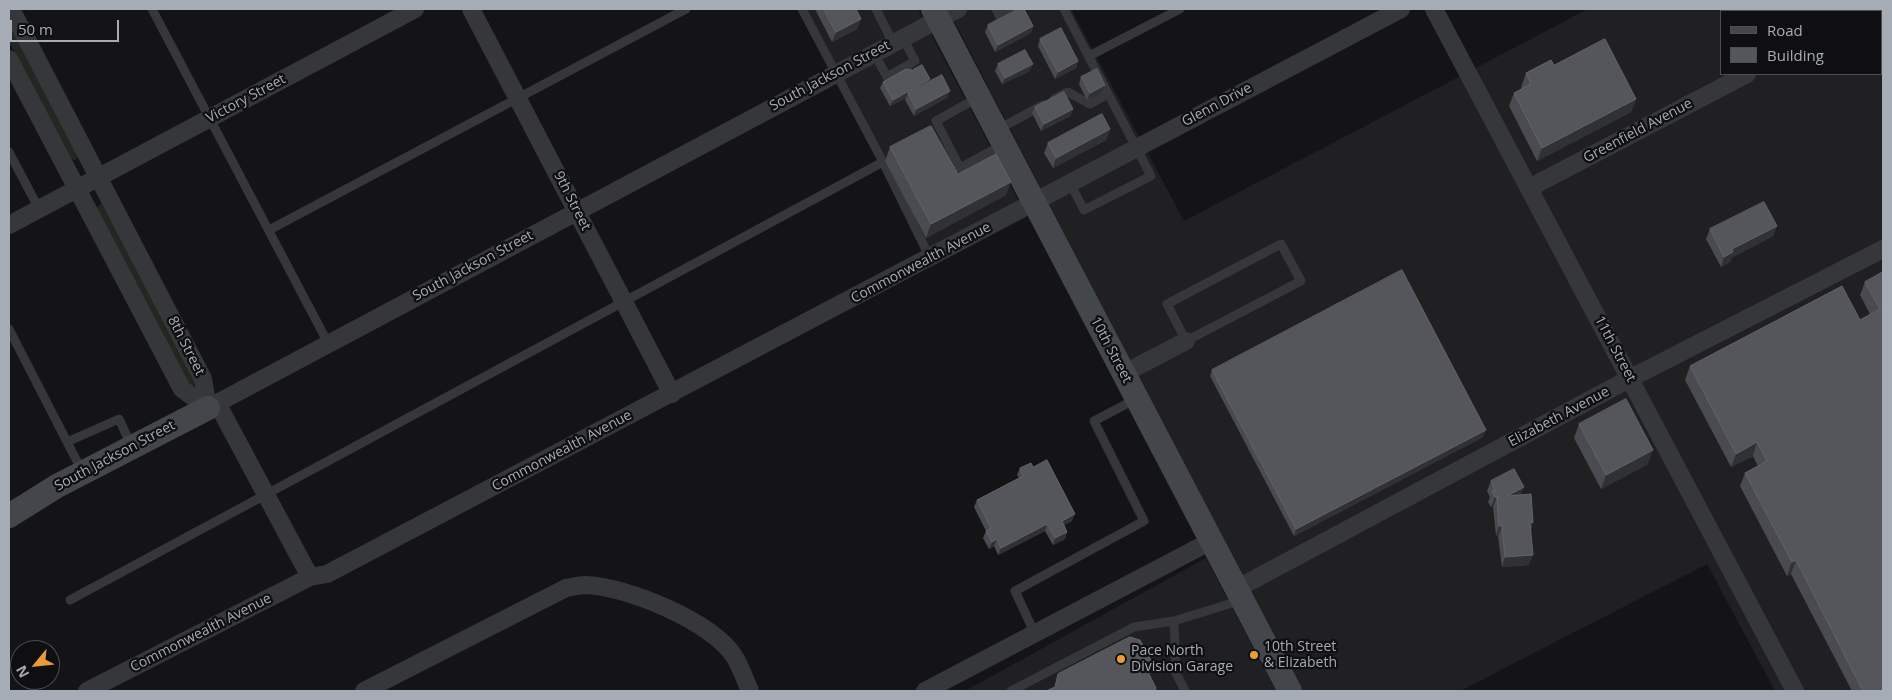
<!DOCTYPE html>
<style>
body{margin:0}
#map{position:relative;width:1892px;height:700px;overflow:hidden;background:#141416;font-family:"Open Sans",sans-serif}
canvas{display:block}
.frame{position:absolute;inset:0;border:10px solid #a6acb5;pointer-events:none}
.legend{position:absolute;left:1720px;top:10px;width:162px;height:65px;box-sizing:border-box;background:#0f0f11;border:1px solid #4b4e53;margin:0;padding:6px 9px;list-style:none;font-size:15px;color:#a6acb5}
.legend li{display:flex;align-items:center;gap:10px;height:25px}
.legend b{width:25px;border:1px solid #4b4e53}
.north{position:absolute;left:10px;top:640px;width:50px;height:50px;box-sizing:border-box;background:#0f0f11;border:1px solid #4b4e53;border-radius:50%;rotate:242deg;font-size:14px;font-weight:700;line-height:20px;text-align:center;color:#a6acb5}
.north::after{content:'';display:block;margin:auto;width:18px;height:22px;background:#e99c39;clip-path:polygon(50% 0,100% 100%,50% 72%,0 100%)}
.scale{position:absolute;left:10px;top:20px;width:109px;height:22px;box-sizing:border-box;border:2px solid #a6acb5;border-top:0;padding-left:6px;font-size:15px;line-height:18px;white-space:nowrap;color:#a6acb5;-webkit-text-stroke:4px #0f0f11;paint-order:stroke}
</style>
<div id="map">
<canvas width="1892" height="700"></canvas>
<div class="frame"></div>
<ul class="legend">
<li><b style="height:6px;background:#43464a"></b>Road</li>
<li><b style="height:14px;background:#54565b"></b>Building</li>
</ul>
<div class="north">N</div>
<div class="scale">50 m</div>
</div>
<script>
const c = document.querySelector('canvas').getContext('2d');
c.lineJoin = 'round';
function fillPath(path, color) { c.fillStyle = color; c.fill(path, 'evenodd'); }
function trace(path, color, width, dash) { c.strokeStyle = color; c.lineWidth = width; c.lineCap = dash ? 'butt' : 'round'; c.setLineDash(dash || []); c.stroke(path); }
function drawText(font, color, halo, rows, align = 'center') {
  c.font = font + ' "Open Sans",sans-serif'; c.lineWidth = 4.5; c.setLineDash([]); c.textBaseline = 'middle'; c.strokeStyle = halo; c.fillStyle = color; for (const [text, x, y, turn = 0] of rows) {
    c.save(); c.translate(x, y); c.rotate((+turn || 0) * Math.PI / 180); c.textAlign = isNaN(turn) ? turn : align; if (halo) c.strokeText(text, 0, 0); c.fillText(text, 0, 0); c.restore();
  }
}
const built = new Path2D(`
 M798,9H918L1027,217L933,266Z
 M948,9H1071L1184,221L1588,9H1883V691H1775L1707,564L1460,691H1301ZM1721,11H1881V74H1721Z
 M1206,558L1276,691H965Z`);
const green = new Path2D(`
 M9,23L78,156L76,160L70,159L9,42Z
 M102,204L196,382L194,386H190L97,210V207Z`);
const lane = new Path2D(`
 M152,9L328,343
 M802,9L883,162L930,258
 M876,9L893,43
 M996,9L1000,17L1015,9
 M1064,9L1151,176L1084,210L1070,183
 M874,53L887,77L915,61L903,38
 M1089,56L1180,9
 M979,97L936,121L960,168L1002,145
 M1054,99L1068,92L1090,104L1108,94
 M997,130L1043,105
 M9,152L39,209
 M269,230L686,9
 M1281,244L1301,281L1186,341L1167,304Z
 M9,329L82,471
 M67,442L119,419L132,447
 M70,600L883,162
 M1174,621L1176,673L1185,691
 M1035,634L1015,591L1144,521L1094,421L1136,399
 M1011,691L1134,627L1174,621L1242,600`);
const street = new Path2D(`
 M11,9L203,379L208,408
 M471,9L672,394
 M1434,9L1795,691
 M1866,11L1871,9
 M9,59L182,389L208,408
 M1529,188L1747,74
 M9,225L415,9
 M1123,374L1186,341
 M217,403L310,577
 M208,408L958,9
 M1236,589L1631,378L1883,249
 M87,691L310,577L327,574L1401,9
 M364,691L566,588C572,587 579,585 585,585C626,586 711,621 734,656C741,667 745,680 750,691
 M925,691L1211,541`);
const secondary = new Path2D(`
 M933,9L1290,691
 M9,516L57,486L208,408`);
const wall = new Path2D(`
 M815,9H856L861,19L857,29L832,42Z
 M988,25L1033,26L1031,33L995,52L985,32Z
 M1040,39L1078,61L1076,68L1055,79L1038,46Z
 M998,64L1030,71L1002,84L995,71Z
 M1554,65L1636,99L1631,112L1537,161L1509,106L1514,93L1522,89L1521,87L1526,73Z
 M1081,77L1105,85L1102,92L1087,100L1079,84Z
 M883,82H929L948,97L914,116L905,100L906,98L890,106L880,88Z
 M1035,107L1073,109L1070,116L1041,131L1032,113Z
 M1110,129L1106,140L1053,168L1044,153L1048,143Z
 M890,147L1006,195L926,238L885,161Z
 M1777,226L1773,236L1731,258L1730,262L1721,267L1706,239L1710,229Z
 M1883,272V691H1852L1791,574L1787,576L1740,486L1745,473L1758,466L1753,456L1731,467L1685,380L1690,366L1860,320L1870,314L1860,295L1865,282Z
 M1212,370L1483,437L1294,536L1210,376Z
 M1579,424L1648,464L1601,489L1574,438Z
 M1033,467L1072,521L1064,525L1067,532L1065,539L1053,545L1045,531L998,555L994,546L989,549L983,538L986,531L974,507L977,500L1019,478L1017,475L1020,468Z
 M1491,481L1521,495L1533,522L1531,530L1529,565L1502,567L1498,536H1496L1493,507H1491L1488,502L1490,497L1487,491Z`);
const shadedWall = new Path2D(`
 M861,19L857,29L832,42L836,32Z
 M1033,26L1031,33L995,52L998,45Z
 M1078,61L1076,68L1055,79L1058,72Z
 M1033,64L1030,71L1002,84L1005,78Z
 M930,79L928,86L908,93L906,98L890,106L893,100Z
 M1105,85L1102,92L1087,100L1090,93Z
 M950,91L948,97L914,116L916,109Z
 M1636,99L1631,112L1537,161L1542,148Z
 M1073,109L1070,116L1041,131L1044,124Z
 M1110,129L1106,140L1053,168L1056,158Z
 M1011,182L1006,195L926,238L931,224Z
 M1777,226L1773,236L1731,258L1730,262L1721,267L1724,257L1732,249Z
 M1486,430L1483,437L1294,536L1296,529Z
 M1757,442L1753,456L1731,467L1736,454Z
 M1653,450L1648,464L1601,489L1606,475Z
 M1524,487L1520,497L1507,496Z
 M1495,497H1499H1497L1493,507H1491Z
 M1075,514L1072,521L1059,528L1062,521Z
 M1533,522L1530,533V523Z
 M1047,524L1045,531L998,555L1001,548Z
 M1499,526H1502L1498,536H1496Z
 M1067,532L1065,539L1053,545L1055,538Z
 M997,539L994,546L989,549L992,542Z
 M1533,555L1529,565L1502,567L1505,557Z
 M1796,560L1791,574L1787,576L1792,562Z`);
const building = new Path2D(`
 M824,9H856L861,19L836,32Z
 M1019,9H1024L1033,26L998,45L988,25Z
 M1061,28L1078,61L1058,72L1040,39Z
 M1605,39L1636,99L1542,148L1514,93L1531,84L1526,73L1551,60L1554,65Z
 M1025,50L1033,64L1005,78L998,64Z
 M922,65L930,79L893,100L883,82L906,69L912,70Z
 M1097,69L1105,85L1090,93L1081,77Z
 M942,75L950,91L916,109L908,93Z
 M1064,92L1073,109L1044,124L1035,107Z
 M1102,114L1110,129L1056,158L1048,143Z
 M931,126L958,174L996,154L1011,182L931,224L890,147Z
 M1764,202L1777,226L1732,249L1733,252L1724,257L1710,229Z
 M1402,270L1486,430L1296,529L1212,370Z
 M1883,272V691H1863L1796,560L1792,562L1745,473L1767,461L1757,442L1736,454L1690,366L1842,286L1860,320L1880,309L1865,282Z
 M1626,399L1653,450L1606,475L1579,424Z
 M1047,460L1075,514L1062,521L1067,532L1055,538L1047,524L1001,548L997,539L992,542L986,531L991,528L977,500L1023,476L1020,468L1031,463L1033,467Z
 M1514,469L1524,487L1507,496L1531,494L1533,522L1530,523L1533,555L1505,557L1502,526H1499L1497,497H1499H1495L1492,491L1495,490L1491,481Z
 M1130,637L1140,640L1153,664L1149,674L1156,688L1155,691H1046L1055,687L1058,674Z`);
const markers = [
 [1254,655,5,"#e99c39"],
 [1121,659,5,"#e99c39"]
];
const streetNames = [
 ["South Jackson Street",830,76,-28],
 ["Victory Street",246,99,-28],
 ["Glenn Drive",1217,105,-28],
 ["Greenfield Avenue",1638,131,-28],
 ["9th Street",572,201,63],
 ["Commonwealth Avenue",921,263,-28],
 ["South Jackson Street",473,266,-28],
 ["8th Street",186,346,63],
 ["11th Street",1615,349,62],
 ["10th Street",1111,350,62],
 ["Elizabeth Avenue",1559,417,-28],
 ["Commonwealth Avenue",562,451,-28],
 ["South Jackson Street",115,456,-28],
 ["Commonwealth Avenue",201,633,-27]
];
const poiNames = [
 ["10th Street",1264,647],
 ["& Elizabeth",1264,663],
 ["Pace North",1131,651],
 ["Division Garage",1131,667]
];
fillPath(built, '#202023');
fillPath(green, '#202821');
trace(lane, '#35373a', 9);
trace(street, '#35373a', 18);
trace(secondary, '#43464a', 24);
fillPath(wall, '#4a4b51');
fillPath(shadedWall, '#303135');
fillPath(building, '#54565b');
trace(building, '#616369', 1);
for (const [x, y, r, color] of markers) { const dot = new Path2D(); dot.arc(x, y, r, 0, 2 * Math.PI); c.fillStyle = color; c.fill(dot); trace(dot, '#0f0f11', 2); }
drawText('14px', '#a6acb5', '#0f0f11', streetNames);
drawText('14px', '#a6acb5', '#0f0f11', poiNames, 'left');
</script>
